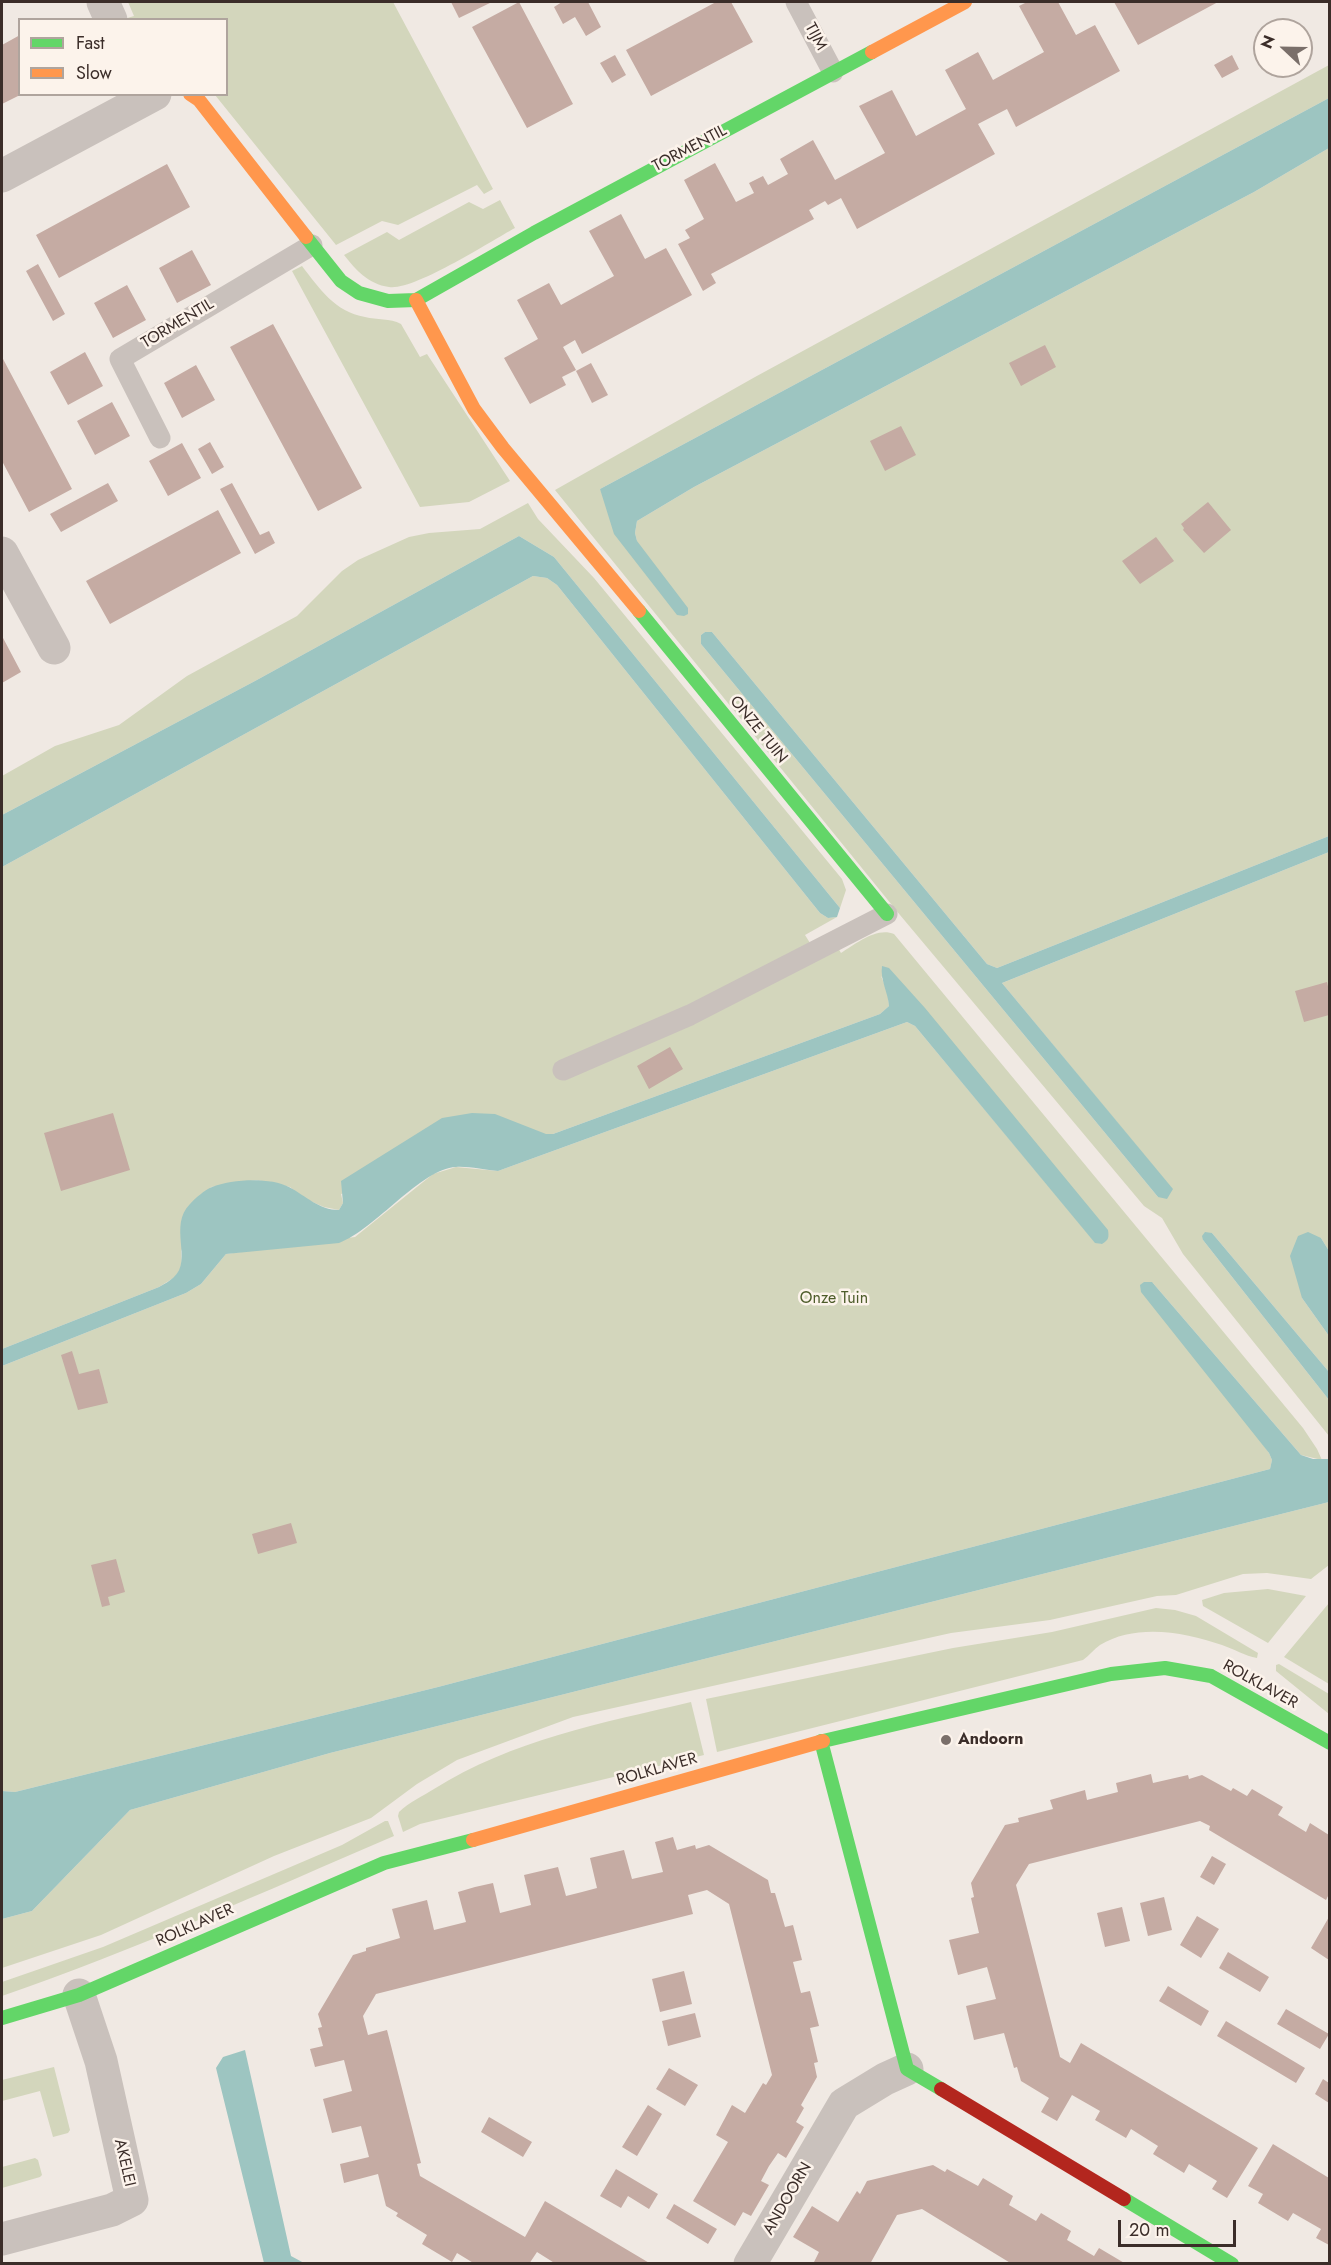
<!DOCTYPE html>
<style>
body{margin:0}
#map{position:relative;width:1331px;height:2265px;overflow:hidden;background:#f0e9e3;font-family:Jost,sans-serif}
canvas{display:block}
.frame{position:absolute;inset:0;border:3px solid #3b2d29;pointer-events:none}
.legend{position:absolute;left:18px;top:18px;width:210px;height:78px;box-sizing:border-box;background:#fcf3eb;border:2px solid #afa49d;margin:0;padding:8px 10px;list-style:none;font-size:18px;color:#3b2d29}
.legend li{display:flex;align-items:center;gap:12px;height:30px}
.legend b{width:30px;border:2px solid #afa49d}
.north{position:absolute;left:1253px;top:18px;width:60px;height:60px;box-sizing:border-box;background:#fcf3eb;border:2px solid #afa49d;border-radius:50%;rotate:292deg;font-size:16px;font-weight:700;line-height:24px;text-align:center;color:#3b2d29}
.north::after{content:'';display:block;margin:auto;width:21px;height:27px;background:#7a6f6a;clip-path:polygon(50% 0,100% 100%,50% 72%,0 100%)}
.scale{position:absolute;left:1118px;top:2220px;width:118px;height:27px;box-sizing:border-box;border:3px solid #3b2d29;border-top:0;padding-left:8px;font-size:18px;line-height:21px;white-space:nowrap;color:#3b2d29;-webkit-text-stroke:4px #fcf3eb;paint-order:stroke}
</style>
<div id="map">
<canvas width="1331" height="2265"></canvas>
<div class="frame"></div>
<ul class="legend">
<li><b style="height:8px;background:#63d668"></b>Fast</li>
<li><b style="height:8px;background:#ff974d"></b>Slow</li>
</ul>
<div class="north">N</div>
<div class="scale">20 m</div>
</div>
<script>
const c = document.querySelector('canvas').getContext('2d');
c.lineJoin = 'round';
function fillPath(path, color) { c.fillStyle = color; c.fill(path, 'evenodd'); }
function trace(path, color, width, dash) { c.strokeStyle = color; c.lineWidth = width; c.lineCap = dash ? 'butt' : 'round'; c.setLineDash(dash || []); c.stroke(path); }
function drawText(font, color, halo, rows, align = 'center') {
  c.font = font + ' Jost,sans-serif'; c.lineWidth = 5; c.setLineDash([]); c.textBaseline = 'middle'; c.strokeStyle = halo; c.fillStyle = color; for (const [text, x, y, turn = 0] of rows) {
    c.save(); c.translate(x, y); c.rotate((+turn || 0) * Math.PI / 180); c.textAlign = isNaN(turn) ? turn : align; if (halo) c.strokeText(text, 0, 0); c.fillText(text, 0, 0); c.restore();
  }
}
const green = new Path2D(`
 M128,2H393L493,189L484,194L477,185L398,225L382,221L336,245L215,95L226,94V20L124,19L134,16Z
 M1329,65V98L600,489L637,541L635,533L637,521L694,487L1254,192L1329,148V836L997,968L987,964L712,632H705L701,635V644L1158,1197L1172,1189L1002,983L1329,852V1251L1321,1238L1302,1298L1329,1336V1372L1212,1233L1203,1240L1329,1400V1436L1183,1254L1162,1218L1144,1206L900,915L555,490L755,377Z
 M500,200L515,228C489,242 414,291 389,287C368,284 356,270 344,255L387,232L399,240L469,202L483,209Z
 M302,266C319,288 335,312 365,317C377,320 390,318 401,324L420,357L427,354L510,481L469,502L420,507L292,271Z
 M528,503L538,519L594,578L842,879L846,890L840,908L554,557L519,536L255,681L2,815V776L55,746L119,725L187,676L297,616L342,571L358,560L409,537L429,533L480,529Z
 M533,576L547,578L557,585L820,913L828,918L837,917L805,935L815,951L834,941L841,953C856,944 876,927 894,934L1303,1428L1317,1449L1322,1460L1301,1455L1152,1282L1269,1453L1272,1460L1270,1469L438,1687L15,1792L2,1791V1366L186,1293L201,1284L226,1254L355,1237L433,1174L456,1167L498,1171L907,1022L915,1026L1095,1242L1102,1244L881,976L888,993L889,1006L880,1014L553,1134H546L341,1194L343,1203L339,1210L324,1207L303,1198L290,1187L257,1180L211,1187L181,1251L182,1267L175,1277L159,1287L2,1349V867Z
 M1329,1502V1565L1311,1579L1267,1573L1243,1574L1176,1595L1157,1596L1050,1620L951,1633L573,1717L457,1760L417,1784L371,1818L274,1856L101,1935L2,1968V1919L32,1911L130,1810L330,1753Z
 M1268,1589L1306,1596L1268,1643L1203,1606L1202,1600L1224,1593Z
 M1329,1603V1684L1284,1657Z
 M1156,1608L1175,1610L1196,1616L1258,1653L1257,1658C1245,1656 1234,1649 1222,1645C1185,1632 1136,1623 1100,1645C1094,1649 1089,1656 1083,1660L717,1752L706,1699L953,1648L1052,1632Z
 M1279,1664L1329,1694V1714L1276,1671V1665Z
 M691,1702L704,1755L420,1824L403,1832L398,1816L399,1812C409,1802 423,1796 434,1789C512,1740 602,1723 691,1702Z
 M385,1821H388L394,1836C264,1892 135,1950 2,1996V1982L103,1947L342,1845Z
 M54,2067L70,2130L68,2133L53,2137L40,2091L2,2101V2080Z
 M35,2158L38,2160L42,2175L40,2177L2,2188V2167Z`);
const water = new Path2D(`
 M1329,98V148L1254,192L694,487L637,521L635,533L637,541L688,608V614L684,616L677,615L614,534L600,489Z
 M519,536L554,557L840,908L837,917L828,918L820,913L557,585L547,578L533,576L2,867V815L255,681Z
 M705,632H712L987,964L997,968L1329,836V852L1002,983L1173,1189L1167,1199L1158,1197L701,644V635Z
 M882,966L889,968L925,1008L1108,1230C1109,1237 1109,1240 1102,1244L1095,1243L915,1026L907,1022L498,1171C486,1170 467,1166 456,1167C420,1169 376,1229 339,1243L226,1254L201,1284L186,1293L2,1366V1349L159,1287C164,1284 170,1281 174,1277C193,1260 168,1226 190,1204C195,1198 205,1190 212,1187C232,1179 270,1177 289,1187C306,1196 319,1210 339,1210L343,1203L341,1181L442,1118L472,1113L495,1114L546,1134H553L880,1014L889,1006C888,992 880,980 882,966Z
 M1205,1232L1212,1233L1329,1372V1400L1203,1240L1202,1236Z
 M1308,1232L1321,1238L1329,1251V1336L1302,1298L1290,1256L1298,1236Z
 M1144,1282H1152L1301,1455L1313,1459H1329V1502L330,1753L130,1810L32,1911L2,1919V1791L15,1792L438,1687L1270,1469L1272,1460L1269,1453L1141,1292L1140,1285Z
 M245,2050L291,2256L304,2263H264L216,2068L223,2057Z`);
const building = new Path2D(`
 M451,2H492L459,18Z
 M519,2L573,104L527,128L472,27Z
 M562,2H588L601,27L586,36L575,17L563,24L554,7Z
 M716,2H731L753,42L651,96L626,50Z
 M1027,2H1058L1076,35L1095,25L1120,71L1016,127L1007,109L978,124L995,154L857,229L841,198L828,205L825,201L809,210L814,219L711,274L716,283L703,291L678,244L690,238L685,230L704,219L684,180L715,163L736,202L754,193L749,183L763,176L768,185L788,174L780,159L813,140L835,180L885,153L859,106L892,90L916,136L966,109L945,70L978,52L993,80L1044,52L1019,6Z
 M1114,2H1218L1138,45Z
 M20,35V95L2,104V45Z
 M615,55L626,75L612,83L600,63Z
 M1232,55L1239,69L1222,78L1214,65Z
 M167,164L190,207L59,278L36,235Z
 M621,214L645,259L666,248L692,295L582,354L575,340L563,347L576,370L562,377L566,385L530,404L504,358L538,339L517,300L549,283L561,305L614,276L589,231Z
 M192,250L211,285L177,303L159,268Z
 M38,264L65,314L53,321L26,271Z
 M127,285L146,320L113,338L94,303Z
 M273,324L362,488L318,511L230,347Z
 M1045,345L1056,367L1021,386L1009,363Z
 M85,352L103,386L68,405L50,372Z
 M2,357L72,489L29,512L2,461Z
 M591,363L608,395L592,403L576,371Z
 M196,365L215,400L182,418L164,383Z
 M112,402L130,436L95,455L77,421Z
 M901,426L916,455L885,471L870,441Z
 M210,442L224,467L212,474L198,449Z
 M182,443L201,478L168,496L149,461Z
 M108,483L118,501L61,532L50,514Z
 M232,483L260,535L269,531L275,543L255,554L220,489Z
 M1208,502L1231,530L1204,553L1183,530L1184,528L1181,524Z
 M218,510L241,553L110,624L86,581Z
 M1156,537L1174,561L1140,584L1122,561Z
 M2,636L21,672L2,683Z
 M1327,982L1329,991V1015L1304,1022L1295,991Z
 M670,1047L683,1069L649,1089L637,1066Z
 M113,1113L130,1170L61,1191L44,1133Z
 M72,1351L79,1374L99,1369L108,1403L78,1410L61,1355Z
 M291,1523L297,1543L258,1554L252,1534Z
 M116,1559L125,1592L108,1597L110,1605L102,1607L91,1565Z
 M1151,1774L1153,1783L1188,1775L1189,1779L1202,1775L1231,1791L1233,1788L1247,1796L1252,1789L1283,1807L1278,1815L1306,1832L1310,1823L1329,1835V1894L1326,1900L1209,1830L1210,1826L1200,1821L1029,1864L1016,1885L1060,2057L1070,2063L1081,2043L1258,2148L1227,2198L1212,2189L1217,2181L1189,2164L1184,2173L1153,2154L1158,2146L1131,2129L1126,2138L1095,2120L1100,2111L1072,2095L1057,2121L1041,2112L1049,2098L1021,2081L1017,2067L1014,2068L1004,2033L974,2040L966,2006L996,1999L987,1967L958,1975L949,1940L979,1933L971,1898L974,1897L971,1883L1005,1825L1019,1822L1018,1818L1053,1809L1050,1800L1085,1790L1087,1800L1118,1792L1116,1783Z
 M673,1837L677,1850L695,1845L696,1849L709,1845L768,1880L771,1893H775L785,1927L793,1925L802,1960L793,1962L801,1993L810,1991L819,2026L810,2028L818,2062L814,2063L817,2077L801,2105L804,2108L796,2122L804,2127L786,2158L778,2153L769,2166L761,2181L769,2185L751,2216L743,2212L735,2226L693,2201L728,2142L716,2135L732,2105L745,2113L763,2083L766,2085L772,2075L729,1904L707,1890L688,1895L693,1914L376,1994L363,2016L368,2035L387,2030L421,2163L417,2164L420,2176L525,2237L545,2201L651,2264H556L537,2252L529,2264H475L457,2253L452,2262L422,2244L427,2235L396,2216L398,2213L386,2206L378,2174L344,2183L340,2164L369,2157L361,2126L332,2133L323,2099L352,2091L344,2060L315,2067L310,2049L323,2046L318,2028L322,2027L318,2014L353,1955L366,1951V1948L400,1938L392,1909L427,1900L434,1930L466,1922L458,1892L475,1887L493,1883L500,1913L531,1905L524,1875L558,1867L566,1896L582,1892L597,1888L590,1858L624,1850L632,1879L663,1872L655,1842Z
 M1212,1856L1226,1864L1214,1885L1200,1877Z
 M1164,1897L1172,1930L1148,1936L1140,1903Z
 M1122,1907L1130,1941L1105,1947L1097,1913Z
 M1197,1916L1219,1929L1201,1958L1180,1945Z
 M1329,1917V1960L1311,1948Z
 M1228,1952L1269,1977L1260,1992L1219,1968Z
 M684,1971L692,2004L660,2012L652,1979Z
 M1168,1986L1209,2011L1201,2026L1159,2001Z
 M1286,2009L1329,2034L1320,2049L1277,2024Z
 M695,2013L701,2037L668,2046L662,2021Z
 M1226,2021L1305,2068L1296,2083L1217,2036Z
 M669,2068L698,2085L685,2106L656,2089Z
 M1323,2079L1329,2083V2103L1315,2094Z
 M648,2105L662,2114L637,2156L622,2147Z
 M489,2117L532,2142L523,2157L481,2132Z
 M1273,2144L1329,2178V2245L1316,2238L1321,2229L1293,2213L1288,2221L1258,2203L1263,2194L1248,2186Z
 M933,2165L945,2172L947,2169L978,2186L983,2178L1013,2196L1009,2205L1036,2221L1041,2213L1071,2231L1067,2240L1094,2256L1099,2248L1126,2264H1012L922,2209L897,2215L870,2264H813L819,2252L793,2237L812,2206L838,2222L857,2191L860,2194L867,2181Z
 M616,2169L658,2194L649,2209L628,2196L621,2208L600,2196Z
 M674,2204L717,2229L708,2244L666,2218Z`);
const lane = new Path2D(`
 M796,2L833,72
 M160,438L120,359L312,245
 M563,1070L690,1015L887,914`);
const street = new Path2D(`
 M103,2L111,20
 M2,176L155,94
 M2,553L54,648
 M2,2239L112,2210L132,2200L101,2061L79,1995
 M750,2264L844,2104L885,2079L907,2069`);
const fast = new Path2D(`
 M306,237L341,281L359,293L388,301L416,300L534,233L872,52
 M639,611L887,914
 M821,1741L907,2069L941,2089
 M823,1741L1111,1674L1165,1668L1211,1676L1330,1743
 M2,2018L79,1995L384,1863L473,1840
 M1124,2199L1232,2264`);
const slow = new Path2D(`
 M872,52L965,2
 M190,94L199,100L306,237
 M416,300L474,409L503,448L639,611
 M473,1840L823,1741`);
const jam = new Path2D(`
 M941,2089L1124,2199`);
const markers = [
 [946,1740,6,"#7a6f6a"]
];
const streetNames = [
 ["TIJM",815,37,62],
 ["TORMENTIL",690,149,-28],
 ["TORMENTIL",178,324,-31],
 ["ONZE TUIN",758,730,51],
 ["ROLKLAVER",1260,1685,29],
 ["ROLKLAVER",657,1770,-16],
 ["ROLKLAVER",195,1926,-24],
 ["AKELEI",124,2163,77],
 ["ANDOORN",788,2199,-60]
];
const parkNames = [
 ["Onze Tuin",834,1299]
];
const poiNames = [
 ["Andoorn",958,1740]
];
fillPath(green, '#d3d6bc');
fillPath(water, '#9dc5c1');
fillPath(building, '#c5aba3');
trace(lane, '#c9c1bc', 21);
trace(street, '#c9c1bc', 33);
trace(fast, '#63d668', 14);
trace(slow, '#ff974d', 14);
trace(jam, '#b3261e', 14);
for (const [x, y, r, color] of markers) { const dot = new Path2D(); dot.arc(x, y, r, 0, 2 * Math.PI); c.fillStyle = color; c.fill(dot); trace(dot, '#fcf3eb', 2); }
drawText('16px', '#3b2d29', '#fcf3eb', streetNames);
drawText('16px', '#4d5c2a', '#fcf3eb', parkNames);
drawText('bold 16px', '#3b2d29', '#fcf3eb', poiNames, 'left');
</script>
